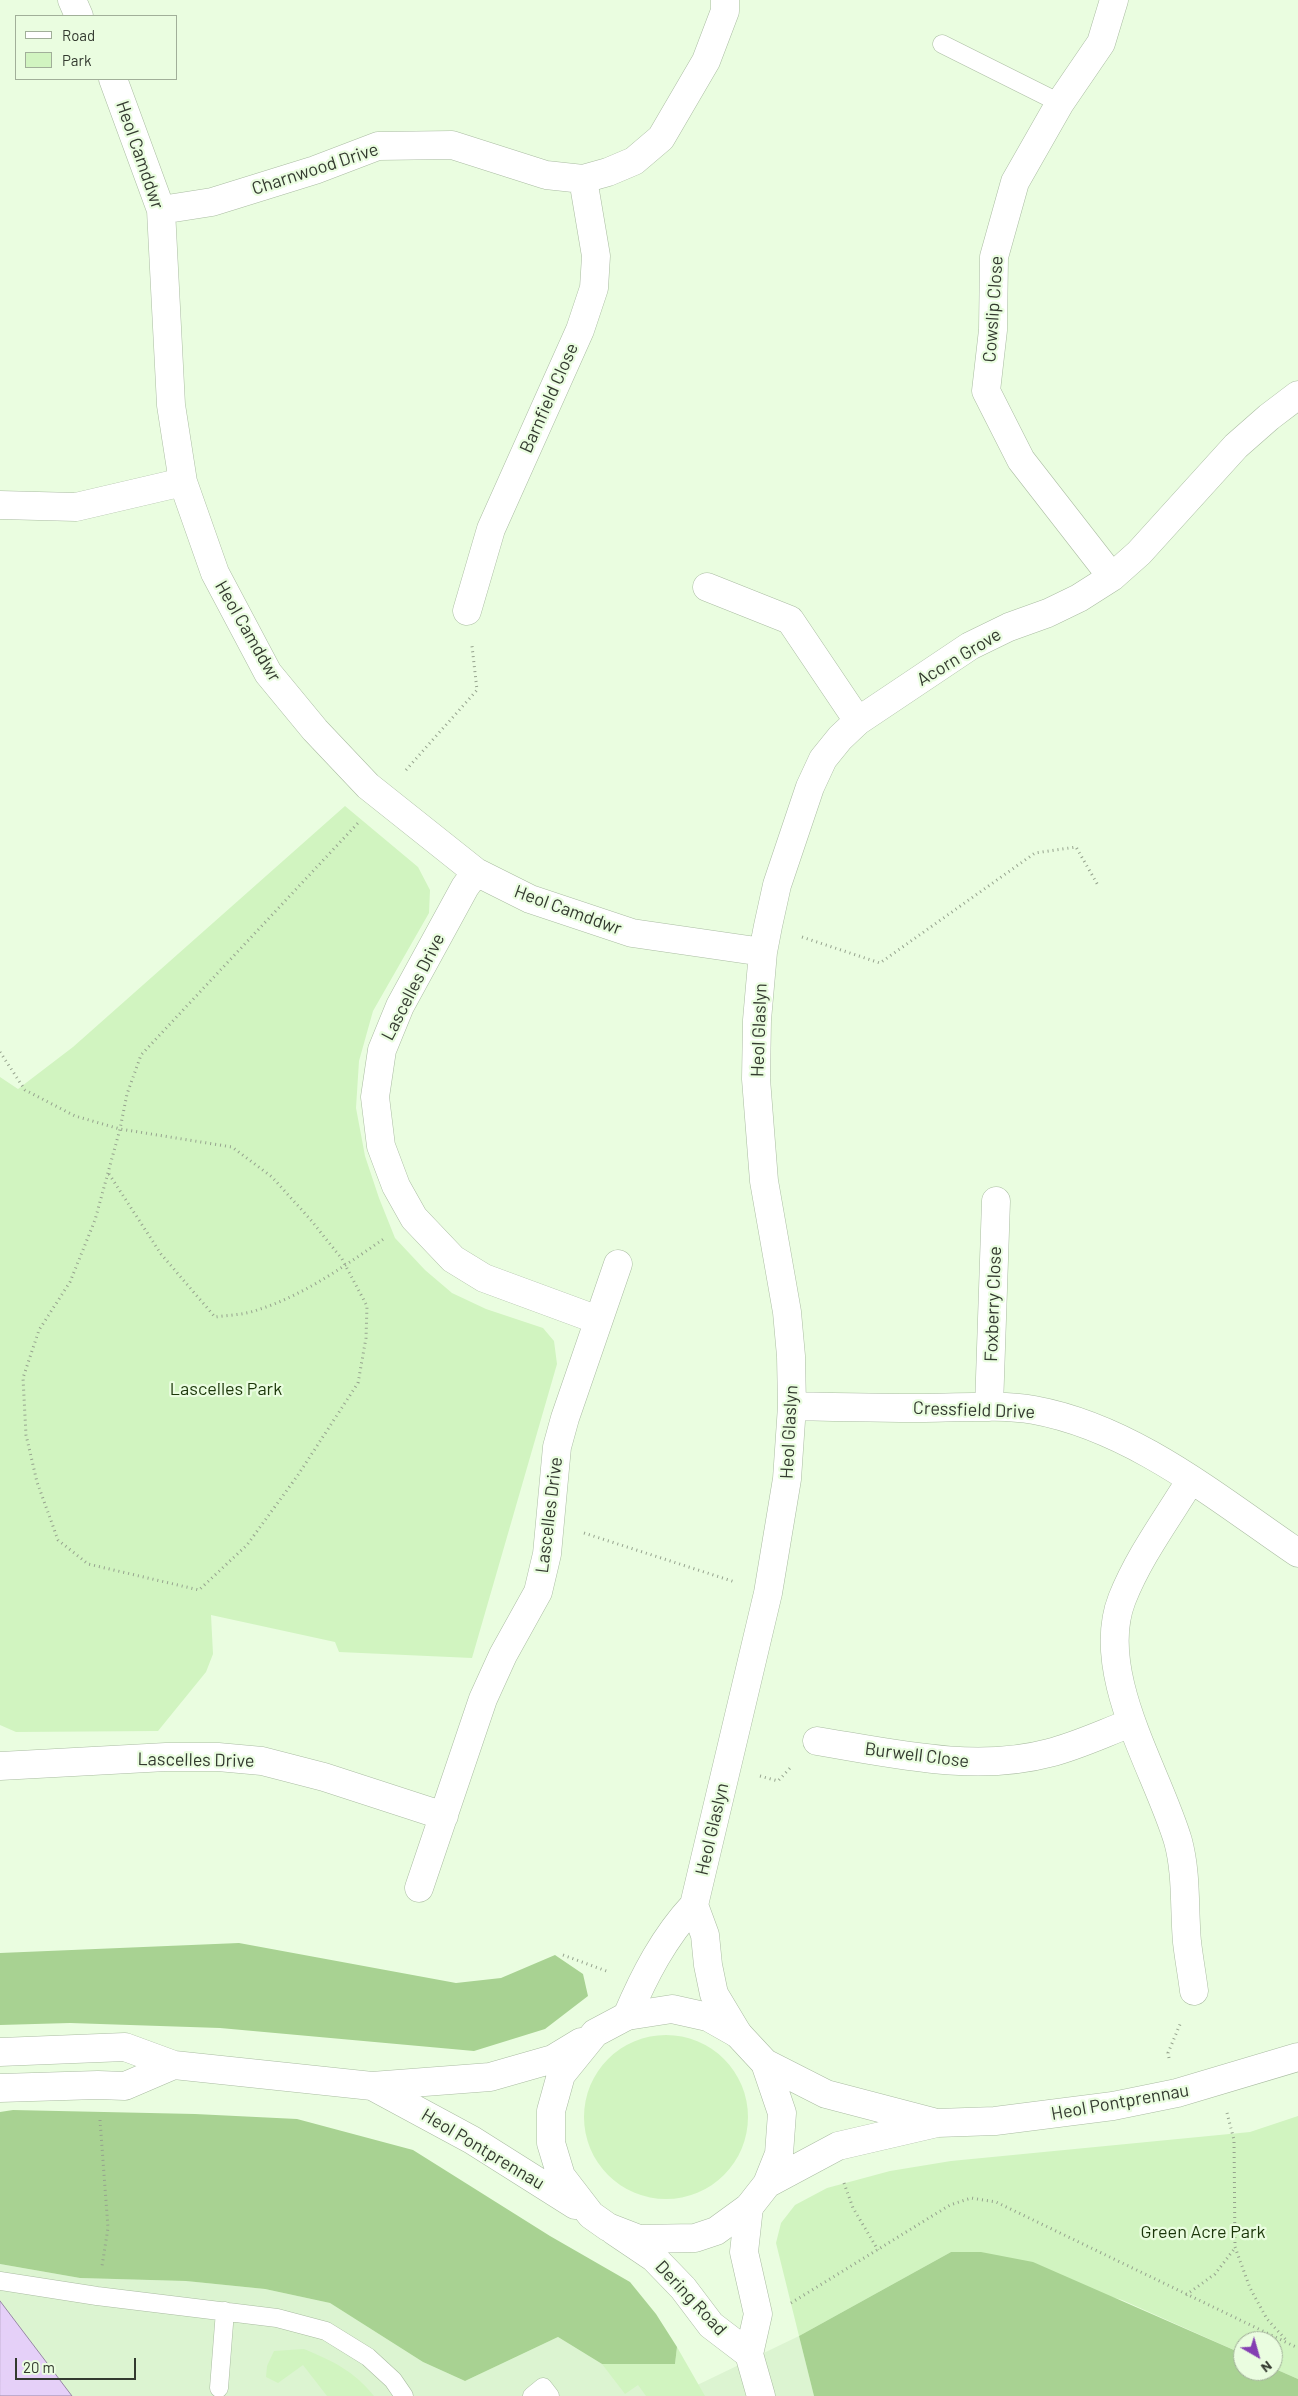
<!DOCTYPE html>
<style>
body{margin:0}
#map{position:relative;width:1298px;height:2396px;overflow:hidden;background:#eafde0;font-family:Barlow,sans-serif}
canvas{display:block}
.legend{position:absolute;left:15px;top:15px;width:162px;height:65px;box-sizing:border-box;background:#eafde0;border:1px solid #a1af99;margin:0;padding:6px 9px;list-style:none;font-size:15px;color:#333a2f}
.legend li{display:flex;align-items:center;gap:10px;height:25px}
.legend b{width:25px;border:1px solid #a1af99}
.north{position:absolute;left:1233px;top:2331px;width:50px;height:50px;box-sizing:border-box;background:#eafde0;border:1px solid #a1af99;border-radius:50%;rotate:142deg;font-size:14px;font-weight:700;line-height:20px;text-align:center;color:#333a2f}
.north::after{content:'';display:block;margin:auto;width:18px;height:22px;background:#843fb2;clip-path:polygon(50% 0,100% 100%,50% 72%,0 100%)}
.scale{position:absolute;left:15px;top:2358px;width:121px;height:22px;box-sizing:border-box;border:2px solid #333a2f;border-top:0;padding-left:6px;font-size:15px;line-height:18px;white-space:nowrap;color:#333a2f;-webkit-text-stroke:4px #eafde0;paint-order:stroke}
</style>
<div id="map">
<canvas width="1298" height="2396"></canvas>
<ul class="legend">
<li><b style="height:6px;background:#fff"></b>Road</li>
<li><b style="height:14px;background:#d1f4c0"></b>Park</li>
</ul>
<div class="north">N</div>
<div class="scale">20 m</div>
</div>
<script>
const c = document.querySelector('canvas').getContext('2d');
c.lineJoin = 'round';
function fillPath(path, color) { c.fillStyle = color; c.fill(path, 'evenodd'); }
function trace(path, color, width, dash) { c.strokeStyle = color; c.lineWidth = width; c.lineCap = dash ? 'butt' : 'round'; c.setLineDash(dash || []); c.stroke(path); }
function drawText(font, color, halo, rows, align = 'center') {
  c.font = font + ' Barlow,sans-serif'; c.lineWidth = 4.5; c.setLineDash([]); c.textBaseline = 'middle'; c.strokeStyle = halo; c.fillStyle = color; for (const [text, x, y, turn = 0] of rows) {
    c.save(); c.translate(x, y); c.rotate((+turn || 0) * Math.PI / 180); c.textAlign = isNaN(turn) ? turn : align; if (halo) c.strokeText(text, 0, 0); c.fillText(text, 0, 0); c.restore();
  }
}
const built = new Path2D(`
 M0,2264L80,2278L187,2281L265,2289L330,2303L423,2362L465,2381L558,2337L602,2364H675L689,2389L799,2336L814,2396H0Z`);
const green = new Path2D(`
 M345,806L418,867L430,890L429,913L373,1011L359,1061L356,1108L365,1156L379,1198L395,1238L425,1270L452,1293L486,1309L543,1328L554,1341L557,1364L472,1658L339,1652L335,1642L211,1615L213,1654L206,1672L158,1731L16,1732L0,1725V1077L18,1089L73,1047Z
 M584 2117a82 82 0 1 1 164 0a82 82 0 1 1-164 0Z
 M1298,2116V2379L1273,2368V2341H1243V2354L1122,2300L951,2252L799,2336L776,2243L781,2223L795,2205L827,2188L890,2171L951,2161L1250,2132Z
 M677,2347L705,2396H646L638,2385L625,2394L602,2364H675Z
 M304,2349C333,2361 354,2371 374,2396H327L303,2365L278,2383L266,2377L267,2366L274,2351Z`);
const forest = new Path2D(`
 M239,1943L456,1983L501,1978L555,1955L583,1974L588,1996L545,2029L474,2051L220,2028L70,2023L0,2025V1953Z
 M13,2110L195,2114L297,2119L413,2150L550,2236L630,2282L656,2314L677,2347L675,2364H602L558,2337L465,2381L423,2362L330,2303L265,2289L186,2281L80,2278L0,2264V2112Z
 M951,2252H981L1033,2262L1243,2354V2371H1273V2368L1298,2379V2396H814L799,2336Z`);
const building = new Path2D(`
 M0,2301L72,2396H0Z`);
const path = new Path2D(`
 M406,770L477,690L472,646
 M802,937L880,963L1035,853L1076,847L1099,887
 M0,1052L25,1090L75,1116L120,1129L232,1147L272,1177L310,1219L342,1259L367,1306L366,1338L358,1383L298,1475L247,1545L199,1590L88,1564L58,1540L37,1482L26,1435L23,1378L39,1330L70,1282L95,1220L120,1129L127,1094L141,1055L358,823
 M109,1174L161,1254L215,1317C229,1315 244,1315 257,1310C303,1296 346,1265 385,1238
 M584,1533L735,1582
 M760,1776L778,1781L792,1766
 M563,1955L609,1972
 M1169,2058L1168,2053L1181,2022
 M1227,2113L1234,2140L1235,2247L1250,2288L1267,2319L1287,2341
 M100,2120L108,2228L102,2266
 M844,2183L853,2208L878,2250
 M1186,2295L1215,2274L1235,2248
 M791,2303L950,2205L971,2198L996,2202L1298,2348`);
const service = new Path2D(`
 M942,44L1060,103
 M0,2281L97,2296L277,2318L326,2331L368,2357L393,2380L404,2396
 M219,2388L225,2311
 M532,2396L543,2387L550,2396`);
const minor = new Path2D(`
 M72,0L79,16
 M113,79L161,210L171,405L183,482L215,573L268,673L315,730L368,786L476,872L530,899L632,933L763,952
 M161,210L212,202L315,170L378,146L452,145L546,175L583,179L608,172L634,161L661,138L706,61L725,11V0
 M0,505L76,507L183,482
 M1112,577L1021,460L986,391L993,330L994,257L1015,182L1060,103L1101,43L1114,0
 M707,587L790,620L858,721
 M467,611L491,529L580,330L594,288L596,256L583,179
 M476,872L465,887L400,1006L382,1050L375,1097L381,1146L396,1186L414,1218L453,1259L484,1278L598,1320
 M792,1406C836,1407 880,1408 925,1408C960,1408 999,1404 1034,1410C1133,1428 1217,1498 1298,1553
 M989,1407L996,1201
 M1190,1481C1167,1519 1139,1556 1122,1599C1093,1673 1157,1770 1178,1841C1187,1874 1184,1909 1187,1942C1189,1959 1192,1975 1194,1991
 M817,1741C891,1753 975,1773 1049,1753C1077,1746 1104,1733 1131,1723
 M0,1766L166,1757H218L262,1761L324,1777L444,1816
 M419,1888L483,1699L503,1655L538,1592L547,1554L557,1447L565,1418L618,1264
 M694,1905L705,1935L708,1965L714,1994L738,2034
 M627,2016C644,1976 664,1937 694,1905L768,1593L787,1479L792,1406L791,1356L787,1312L764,1181L756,1079L757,1020L763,952L768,926L777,885L810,787L823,759L840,738L858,721L970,646L1009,627L1048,613L1079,598L1112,577L1139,553L1236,446L1269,417L1298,395
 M749,2207L744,2252L758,2314L749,2354L761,2396
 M614,2231L654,2258L683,2288L711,2325L749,2354`);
const tertiary = new Path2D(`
 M0,2052L125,2047L174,2065L372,2086L490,2077L553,2059L581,2042
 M765,2063L826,2094L933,2122
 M372,2086L472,2140L575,2205
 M0,2088L98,2085L125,2086L174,2065
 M767,2184L779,2154L782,2113L765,2063L738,2034L708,2017L672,2009L627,2016L595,2033L561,2075L551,2111V2143L561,2176L591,2215L608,2227L639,2239L695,2238L716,2231L749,2207L767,2184L838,2146L937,2123L995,2121L1113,2106L1177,2093L1298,2057`);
const streetNames = [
 ["Heol Camddwr",140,155,71],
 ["Charnwood Drive",315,169,-18],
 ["Cowslip Close",993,309,-86],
 ["Barnfield Close",549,398,-66],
 ["Heol Camddwr",248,631,60],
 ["Acorn Grove",959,657,-31],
 ["Heol Camddwr",568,910,20],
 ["Lascelles Drive",413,987,-63],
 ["Heol Glaslyn",759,1030,-88],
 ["Foxberry Close",993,1304,-88],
 ["Cressfield Drive",974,1410,2],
 ["Heol Glaslyn",789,1432,-87],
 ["Lascelles Drive",549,1515,-83],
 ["Burwell Close",917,1755,7],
 ["Lascelles Drive",196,1760,1],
 ["Heol Glaslyn",712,1829,-77],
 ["Heol Pontprennau",1120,2102,-10],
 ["Heol Pontprennau",483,2149,31],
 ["Dering Road",691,2298,47]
];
const parkNames = [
 ["Lascelles Park",226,1389],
 ["Green Acre Park",1203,2232]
];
fillPath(built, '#dcf4d1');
fillPath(green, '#d1f4c0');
fillPath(forest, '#a8d292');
fillPath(building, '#e5d0f8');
trace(building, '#9789a4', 1);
trace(service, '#aabca2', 19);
trace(minor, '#aabca2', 29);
trace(tertiary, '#aabca2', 29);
trace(path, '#96a38e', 3, [1, 4]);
trace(service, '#fff', 18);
trace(minor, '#fff', 28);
trace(tertiary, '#fff', 28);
drawText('18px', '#333a2f', '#eafde0', streetNames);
drawText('18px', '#1b3609', '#eafde0', parkNames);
</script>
